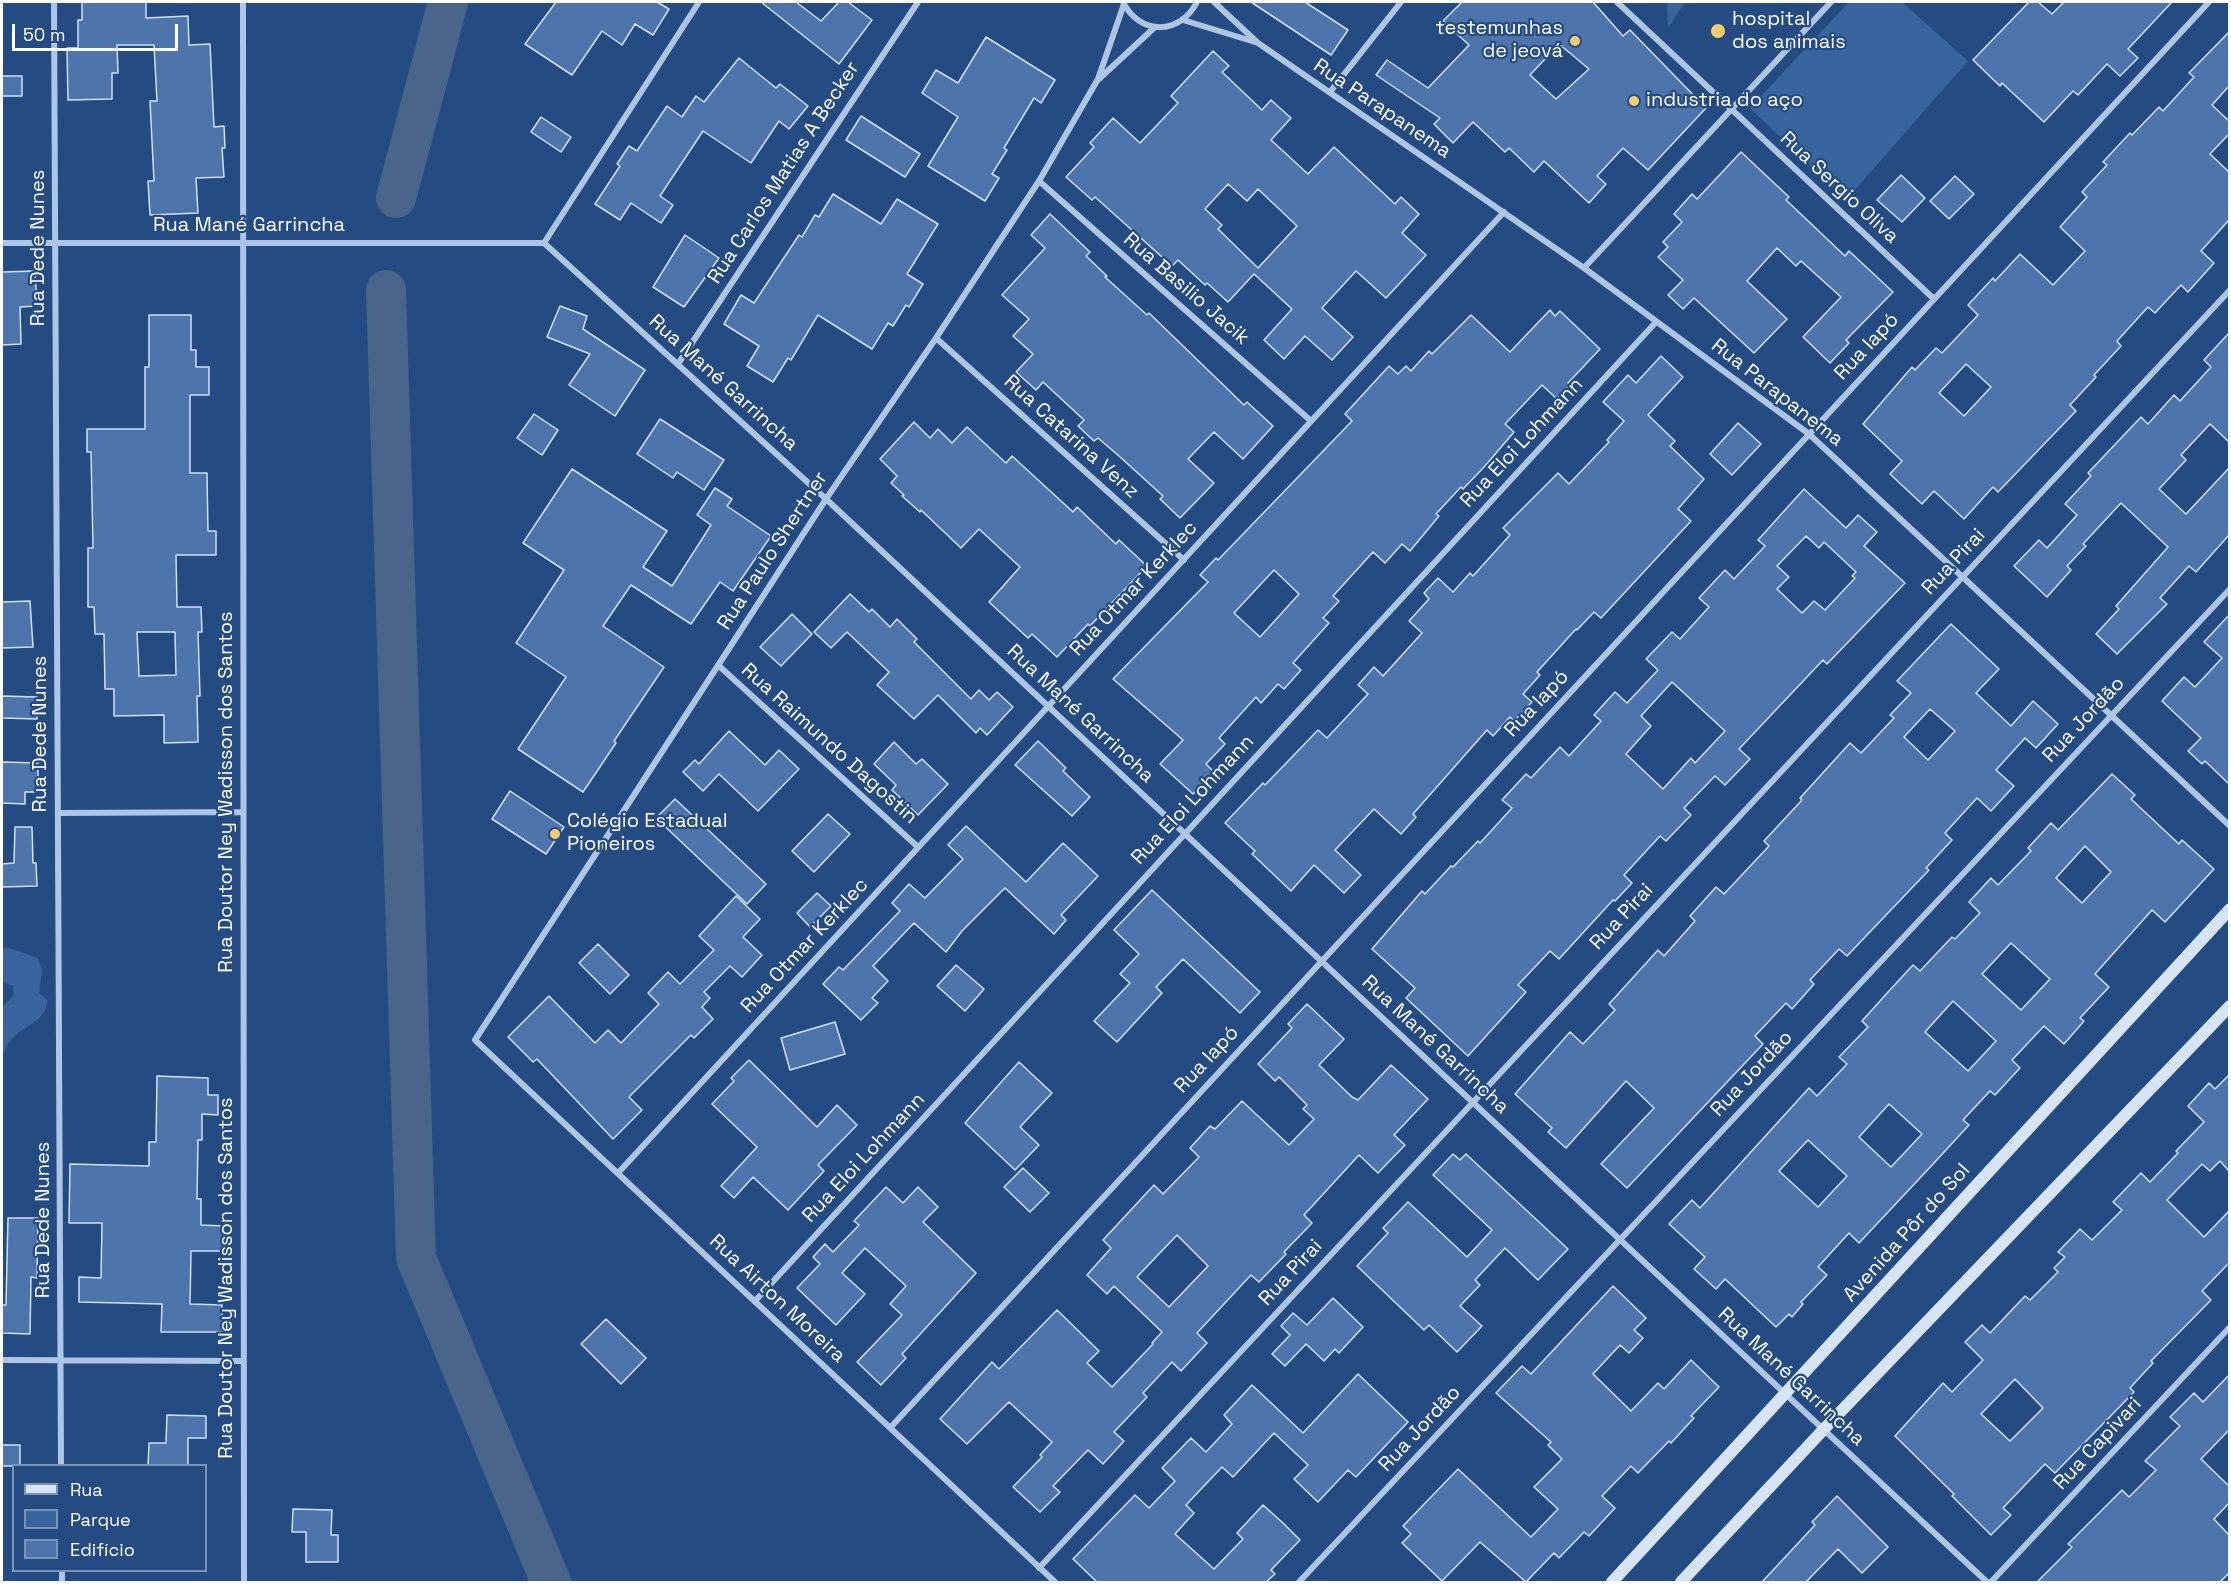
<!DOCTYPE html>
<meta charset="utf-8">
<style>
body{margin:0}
#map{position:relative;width:2231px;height:1584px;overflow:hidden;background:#254c82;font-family:"Space Grotesk",sans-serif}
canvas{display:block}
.frame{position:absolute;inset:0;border:3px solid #fff;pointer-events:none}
.legend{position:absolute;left:12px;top:1464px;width:195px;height:108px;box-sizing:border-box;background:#254c82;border:2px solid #7c94b4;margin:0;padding:8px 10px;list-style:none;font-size:18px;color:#fff}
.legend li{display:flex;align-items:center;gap:12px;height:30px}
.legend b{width:30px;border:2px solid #7c94b4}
.scale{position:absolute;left:12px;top:24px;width:166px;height:27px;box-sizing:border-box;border:3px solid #fff;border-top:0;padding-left:8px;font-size:18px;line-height:21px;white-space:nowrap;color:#fff;-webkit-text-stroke:4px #254c82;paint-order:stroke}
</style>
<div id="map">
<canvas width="2231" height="1584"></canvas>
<div class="frame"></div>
<ul class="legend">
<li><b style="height:8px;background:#d7e4f6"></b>Rua</li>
<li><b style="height:16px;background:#39659f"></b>Parque</li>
<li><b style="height:16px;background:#4d75ab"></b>Edifício</li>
</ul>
<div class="scale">50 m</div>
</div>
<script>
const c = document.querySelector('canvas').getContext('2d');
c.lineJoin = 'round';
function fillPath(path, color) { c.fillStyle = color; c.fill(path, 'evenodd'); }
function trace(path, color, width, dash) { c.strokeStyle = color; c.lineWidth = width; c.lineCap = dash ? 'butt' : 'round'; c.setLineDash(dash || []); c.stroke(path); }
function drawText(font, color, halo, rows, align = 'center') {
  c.font = font + ' "Space Grotesk",sans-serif'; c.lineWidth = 4.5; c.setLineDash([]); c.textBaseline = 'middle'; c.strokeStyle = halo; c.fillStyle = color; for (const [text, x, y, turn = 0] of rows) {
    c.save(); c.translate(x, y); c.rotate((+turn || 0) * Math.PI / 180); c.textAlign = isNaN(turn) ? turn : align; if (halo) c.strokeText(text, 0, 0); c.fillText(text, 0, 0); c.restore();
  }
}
const green = new Path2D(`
 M1667,2H1685L1668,28Z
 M1849,2H1902L1968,61L1846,200L1750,108Z
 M6,947L38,958L42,971L39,993L47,1000C48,1020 23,1026 12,1039C7,1044 5,1051 2,1056V1008L14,995L13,986L2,982V949Z`);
const river = new Path2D(`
 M396,198L448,2
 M386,290L416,1258L551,1582`);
const building = new Path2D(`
 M82,2H146V18L188,16L189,45L210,44L214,127L224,126L225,148H222L224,177L196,178L198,213L150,215L148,181H154L150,101H157L154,45H117L118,73H112V99L68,100L67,48H78V20H82Z
 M556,2H657L669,9L653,35L635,24L622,45L602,31L572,75L525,44Z
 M761,2H796L821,21L839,2H848L872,20L839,64Z
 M1251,2H1305L1348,30L1331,55Z
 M1462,2H1593L1623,36L1630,30L1706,108L1648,170L1623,148L1597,176L1606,184L1589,203L1544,161L1534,172L1509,148L1505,152L1473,122L1453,143L1434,124L1440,118L1376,75L1387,60L1428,88L1469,45L1443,21ZM1559,44L1589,69L1556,99L1530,75Z
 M2029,2H2038L2052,14L2064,2H2172L2128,49L2138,58L2120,76L2107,64L2078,95L2073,91L2044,122L2002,83L2000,86L1973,60Z
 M2229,32V86L2212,105L2229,121V134L2210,154L2229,172V220L2201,251L2214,263L2188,292L2181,285L2155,313L2148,307L2117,341L2121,346L2094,375L2096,377L2070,405L2076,411L1998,492L1993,487L1964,519L1934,491L1922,504L1890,474L1902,461L1863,424L1912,367L1915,370L1936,348L1942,353L1978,315L1968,305L1993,278L1995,281L2020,254L2053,285L2085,251L2060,227L2087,197L2082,192L2107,165L2103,162L2130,133L2132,135L2159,107L2163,111L2194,77L2189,73ZM1966,364L1991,387L1964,416L1939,393Z
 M986,37L1055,80L1041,103L1034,98L1004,148L1007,150L992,174L999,178L985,201L928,166L958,117L922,93L936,70L958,83Z
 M1213,51L1229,66L1222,72L1262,110L1271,100L1291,118L1271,140L1308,174L1334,147L1395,204L1401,197L1419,214L1402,233L1426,255L1386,298L1356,271L1322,308L1353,337L1332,360L1305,336L1284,359L1264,340L1292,309L1254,274L1228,302L1207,283L1205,285L1178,260L1172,266L1095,197L1092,200L1066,177L1094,147L1090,143L1113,118L1140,143L1178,103L1171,96ZM1228,184L1247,201L1258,189L1297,226L1258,268L1218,229L1222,225L1205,209Z
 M739,58L776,88L780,84L808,106L789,129L779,121L751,163L703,131L660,196L673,205L661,223L631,203L620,220L595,204L620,166L617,164L629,146L637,151L667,106L682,117L696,96L704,102Z
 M2,76H22V96H2Z
 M861,116L920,154L905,177L846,140Z
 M541,117L571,137L561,152L531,132Z
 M1741,152L1789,197L1786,200L1845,256L1849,251L1893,292L1846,340L1849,343L1830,363L1803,337L1841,297L1801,261L1796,266L1777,248L1747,281L1787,319L1754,353L1694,298L1683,309L1668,295L1683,280L1658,257L1668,247L1663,242L1682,222L1674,214L1692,194L1697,199Z
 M1901,175L1925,198L1902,222L1877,200Z
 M1955,176L1974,194L1949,219L1930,201Z
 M833,194L881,224L897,199L938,224L907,274L923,284L909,307L906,305L893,326L888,323L872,349L818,315L791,360L788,358L773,382L747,366L759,346L724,324L741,295L754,303L799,235L802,237L815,215L819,217Z
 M1050,214L1090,252L1086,256L1107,276L1105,277L1147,315L1149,313L1244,405L1247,402L1273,426L1243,459L1214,432L1188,459L1214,483L1180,518L1160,499L1163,496L1119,456L1098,438L1094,441L1078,426L1084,420L1043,382L1036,390L1016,372L1033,354L1013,336L1029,319L1002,295L1045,248L1031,235Z
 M685,235L719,258L684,307L653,287Z
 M35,271L37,306L20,307L21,344L2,345V272Z
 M560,306L587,316L583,329L645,370L615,416L569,385L590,354L547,337Z
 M1550,310L1555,316L1560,311L1600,349L1568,383L1570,385L1557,399L1542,385L1505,424L1514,432L1485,466L1463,489L1461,487L1436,514L1439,516L1410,551L1402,544L1385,563L1373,552L1333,596L1339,601L1323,618L1329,623L1293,663L1301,670L1284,689L1278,684L1261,703L1256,697L1219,738L1225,744L1206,764L1214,772L1193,794L1160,764L1183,740L1113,679L1208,582L1200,575L1216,558L1218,560L1352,421L1345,414L1389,366L1398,374L1406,366L1411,371L1429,351L1432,354L1471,315L1510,352ZM1274,570L1299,594L1260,637L1234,613Z
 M149,315H191V350H196V367H209V395H190V473H207L208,531H216V555H176L177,607H201L202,632H198L200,696H197L198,742L164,743V715L114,716V689H105L104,634H95L94,607H88V548H93L91,452H87V429H145V367H149ZM137,632H175L176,675L139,676Z
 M2229,333V442L2210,424L2181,455L2186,460L2159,489L2186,514L2229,468V535L2196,572L2189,566L2160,598L2167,604L2117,654L2096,634L2119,609L2116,606L2168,547L2121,503L2083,544L2086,546L2067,566L2071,570L2047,597L2014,566L2039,540L2047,548L2077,515L2065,504L2091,476L2088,473L2141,417L2148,424L2174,395L2180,401L2211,367L2204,360Z
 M1661,356L1683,377L1648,415L1675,441L1670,446L1704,479L1678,509L1691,521L1601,618L1594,612L1577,630L1576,629L1537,672L1540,675L1523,694L1532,702L1514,721L1510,717L1493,736L1487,730L1413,814L1416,817L1401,834L1374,809L1335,850L1361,875L1344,893L1314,865L1291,891L1252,854L1255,851L1225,823L1263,783L1265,785L1318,730L1327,738L1368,694L1358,685L1374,667L1383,676L1422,633L1409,621L1429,599L1424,593L1438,578L1453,592L1470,573L1473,576L1510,535L1503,528L1558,473L1569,484L1609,442L1607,440L1624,421L1603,402L1628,375L1636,383Z
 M534,414L558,430L542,455L517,438Z
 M660,419L724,460L704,490L677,472L673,478L637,454Z
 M914,422L930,438L938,429L952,443L967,427L1006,463L1012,456L1073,512L1077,507L1116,544L1119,540L1147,566L1090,626L1088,624L1057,657L1032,634L1028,638L989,602L1020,567L979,529L961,548L921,510L920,512L902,496L904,495L891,483L897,476L880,459Z
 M1738,423L1761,444L1732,475L1710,454Z
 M572,469L667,531L643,567L672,586L711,525L697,515L715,488L732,499L727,506L771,536L733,591L720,582L691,624L631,585L603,626L664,667L614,741L616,743L583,792L518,749L566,677L516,643L564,570L523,543Z
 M1804,489L1846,528L1858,515L1877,532L1864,546L1905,583L1827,664L1823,660L1739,749L1750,759L1725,785L1715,776L1684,808L1691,815L1666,841L1660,836L1624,875L1632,883L1615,901L1613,900L1559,959L1550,951L1518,985L1526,992L1468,1056L1406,998L1415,988L1372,949L1422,891L1425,894L1451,866L1453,867L1478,841L1480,843L1512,808L1502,800L1526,774L1531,778L1560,747L1569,756L1601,721L1594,715L1615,692L1627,703L1658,670L1646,659L1672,632L1680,639L1709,607L1699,598L1725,570L1734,579L1765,546L1758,540ZM1806,536L1819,548L1824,542L1856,572L1852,576L1855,578L1825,610L1814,601L1802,613L1777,589L1789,577L1777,566ZM1672,682L1725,731L1695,763L1691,758L1663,789L1626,754L1651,726L1641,716Z
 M850,594L869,612L872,609L890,627L897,619L917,639L914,642L971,699L979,690L989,700L997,692L1013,707L987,735L980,728L976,733L938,695L914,719L877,685L889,672L847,632L831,648L814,632Z
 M30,601L33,647L2,648V602Z
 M792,614L812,634L781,666L760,647Z
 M2229,615V784L2205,761L2202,764L2188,751L2201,738L2162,701L2184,677L2195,687L2222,658L2204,642Z
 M1951,624L1999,669L1976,693L2011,726L2033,701L2058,724L2036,748L2025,738L1996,770L2014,786L1991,811L1977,798L1945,833L1952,840L1926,868L1929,870L1847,956L1839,949L1810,980L1814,984L1792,1009L1786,1003L1755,1036L1763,1044L1627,1188L1601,1164L1654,1108L1626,1081L1566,1148L1548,1132L1552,1128L1515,1094L1570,1032L1583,1044L1615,1010L1609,1004L1658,950L1664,956L1695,921L1690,916L1716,887L1724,894L1769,846L1764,841L1802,800L1800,798L1850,743L1861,753L1894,718L1890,715L1911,693L1897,681ZM1930,709L1955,731L1928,760L1904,737Z
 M2,696L37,697V719L2,718Z
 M729,731L765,765L779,750L799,769L758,811L719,774L703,791L683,772L695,760L699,764Z
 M1038,741L1066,768L1063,771L1090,797L1072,816L1015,765Z
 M894,742L916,764L922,759L948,784L918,815L892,790L896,785L874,764Z
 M2,762L38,763V792H25V804L2,803Z
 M2112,774L2135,795L2131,799L2179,844L2182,840L2214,869L2165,922L2152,910L2095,974L2109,987L2080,1018L2084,1021L2064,1044L2044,1026L2012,1060L2020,1068L1995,1095L1990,1091L1963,1120L1969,1125L1934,1163L1859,1243L1849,1233L1818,1267L1827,1275L1801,1302L1803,1304L1792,1317L1789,1314L1776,1327L1725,1279L1716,1289L1694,1269L1705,1257L1669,1224L1692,1200L1700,1208L1809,1088L1817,1096L1847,1064L1839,1057L1868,1027L1862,1021L1889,991L1913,965L1920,971L1952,937L1955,939L1980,913L1969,902L1991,878L1998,885L2031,851L2028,848L2051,823L2058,830ZM2085,846L2111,872L2082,903L2056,878ZM2011,943L2050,979L2021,1010L1982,974ZM1953,1001L1996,1041L1968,1071L1925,1032ZM1889,1104L1922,1134L1891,1167L1859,1137ZM1808,1140L1847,1176L1818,1207L1779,1171Z
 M510,791L564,827L546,854L492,819Z
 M675,799L766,884L747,904L656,818Z
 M828,814L850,834L814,872L792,851Z
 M966,826L1026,882L1063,843L1098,876L1061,915L1066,920L1054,934L1005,888L962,931L946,952L914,923L873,966L888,981L872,998L878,1003L861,1020L823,984L839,967L843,970L900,911L892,903L909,884L925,898L963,859L948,845Z
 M15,827H32L33,863H36L37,886L2,887V864L14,863Z
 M1152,890L1260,992L1240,1013L1183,959L1156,987L1162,993L1117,1042L1094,1021L1130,983L1120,974L1139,954L1114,930Z
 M817,893L831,906L810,927L797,913Z
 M736,896L760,919L743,937L762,955L742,977L730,966L704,992L710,998L702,1007L713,1019L694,1038L691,1035L629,1097L642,1110L613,1139L537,1059L533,1062L508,1037L549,996L595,1043L608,1030L621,1043L659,1004L648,993L668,972L680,984L714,950L699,936Z
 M598,944L629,975L610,994L579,963Z
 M956,965L984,989L965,1011L937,986Z
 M1307,1004L1344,1039L1319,1065L1352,1097L1358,1100L1391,1065L1428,1099L1394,1135L1405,1145L1378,1173L1359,1155L1304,1215L1312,1223L1284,1252L1286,1254L1259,1282L1251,1275L1197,1333L1207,1343L1181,1371L1172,1362L1143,1393L1147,1397L1114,1432L1124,1441L1103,1464L1088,1450L1053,1486L1060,1492L1040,1512L1013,1487L1042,1457L1040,1455L1052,1442L1009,1402L967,1444L940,1419L992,1362L999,1369L1057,1310L1099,1351L1087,1363L1112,1387L1153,1344L1152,1343L1162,1332L1114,1286L1107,1294L1087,1275L1111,1248L1103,1240L1154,1185L1163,1194L1199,1157L1190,1148L1210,1126L1215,1129L1242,1101L1289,1145L1314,1119L1303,1109L1307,1105L1279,1077L1275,1081L1258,1064L1292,1028L1288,1024ZM1177,1235L1208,1266L1169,1307L1137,1277Z
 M835,1022L845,1054L790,1070L781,1038Z
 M749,1060L817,1127L837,1105L857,1125L818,1165L824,1171L788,1210L753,1177L734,1198L721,1186L757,1147L712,1104L734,1081L731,1078Z
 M1019,1062L1052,1093L1020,1127L1039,1145L1015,1170L965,1123Z
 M2229,1075V1171L2220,1161L2210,1171L2202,1164L2167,1200L2204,1237L2229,1211V1263L2202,1291L2211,1300L2151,1361L2153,1363L2130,1388L2134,1392L2055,1473L2045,1464L2003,1508L2011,1515L1991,1535L1952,1496L1954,1494L1895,1436L1943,1383L1952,1392L1983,1360L1965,1342L1982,1325L1990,1333L2025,1296L2030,1300L2058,1272L2054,1268L2065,1257L2058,1252L2080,1229L2092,1240L2122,1210L2113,1202L2141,1173L2150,1182L2178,1153L2176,1151L2204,1122L2188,1106L2209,1083L2215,1089ZM2015,1379L2043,1408L2010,1441L1981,1414Z
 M157,1076L208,1078V1095H218V1115L202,1114V1140H198L197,1199H201V1225L224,1226L223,1251H191L190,1304L222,1305V1332H161L162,1304L79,1302V1277L101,1278L102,1223H69L70,1164L149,1166V1142H156Z
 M1453,1154L1460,1160L1466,1154L1568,1249L1538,1280L1505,1248L1475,1280L1480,1285L1460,1306L1482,1326L1457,1352L1429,1325L1424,1330L1357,1266L1388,1233L1383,1228L1408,1202L1467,1257L1492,1230L1433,1175Z
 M1023,1168L1049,1193L1030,1212L1004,1187Z
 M886,1187L903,1203L918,1187L938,1207L923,1222L976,1273L902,1354L906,1358L881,1385L857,1362L902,1315L890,1304L906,1286L865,1248L842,1273L865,1294L836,1325L797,1288L820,1264L813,1257L825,1244L833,1252L859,1225L854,1221Z
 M8,1218H38L37,1278L31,1277L30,1334L2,1333V1305H6Z
 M1613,1286L1646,1318L1634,1330L1643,1338L1629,1353L1620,1345L1593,1374L1631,1411L1658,1383L1664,1389L1691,1360L1719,1387L1691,1416L1694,1418L1671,1443L1669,1441L1638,1473L1631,1466L1602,1496L1615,1508L1589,1536L1584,1532L1559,1558L1554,1553L1526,1582L1480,1542L1442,1581L1402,1543L1411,1534L1403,1526L1458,1469L1531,1537L1558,1509L1534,1487L1562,1459L1548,1445L1551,1442L1496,1393L1522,1366L1531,1374Z
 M1333,1298L1363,1327L1339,1353L1335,1349L1324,1361L1306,1344L1285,1366L1272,1354L1290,1335L1281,1326L1293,1313L1307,1325Z
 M606,1319L646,1358L621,1384L581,1344Z
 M1358,1374L1408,1422L1356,1477L1348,1470L1318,1502L1294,1479L1308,1465L1274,1433L1233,1477L1222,1467L1186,1505L1194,1513L1175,1534L1214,1569L1243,1539L1237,1533L1263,1505L1283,1523L1300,1540L1271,1570L1275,1574L1266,1582H1097L1073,1559L1135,1495L1149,1508L1175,1481L1162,1468L1191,1438L1206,1452L1232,1424L1224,1415L1252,1385L1303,1433Z
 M2229,1375V1430L2201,1459L2229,1486V1503L2214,1519L2229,1535V1573L2220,1582H2037L2072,1547L2068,1544L2122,1490L2129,1497L2156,1470L2145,1461L2180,1426L2170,1417L2194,1393L2203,1402Z
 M167,1415L206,1416V1438H188V1466H148L149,1443H166Z
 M2,1445H20V1466H2Z
 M1837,1496L1888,1547L1862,1573L1838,1549L1806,1582H1762L1815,1525L1812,1522Z
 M293,1509L332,1510L331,1535H338V1562H306V1532H292Z`);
const street = new Path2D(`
 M54,2L61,1466
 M243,2L244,1582
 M1123,2C1140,36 1180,35 1197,2
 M1214,2L1258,43L1584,268L1809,434L2230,826
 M1617,2L1934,299
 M1183,20L1255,42
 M1099,79L1155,27
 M1330,92L1401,2
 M1039,181L1311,421
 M2,243H544L826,499L1987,1582
 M544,243L699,2
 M1584,268L1831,2
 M936,338L1184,560
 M678,364L918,2
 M718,665L918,847
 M58,813L243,812
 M618,1173L1504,212
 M755,1301L1656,322
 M2,1360L244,1361
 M890,1428L2209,2
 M1039,1568L2230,290
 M62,1570V1582
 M1055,1582L475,1040L826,499L936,338L1039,181L1098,79L1124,4
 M1299,1582L2230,589
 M1991,1582L2230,1327`);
const secondary = new Path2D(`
 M1612,1582L2230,909
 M1681,1582L1824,1429L2230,1006`);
const markers = [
 [1718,31,8,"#f1ce71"],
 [1575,41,6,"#f1ce71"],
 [1634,101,6,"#f1ce71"],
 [555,834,6,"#f1ce71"]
];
const poiNames = [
 ["hospital",1732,20],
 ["dos animais",1732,43],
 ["testemunhas",1563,29,"right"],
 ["de jeová",1563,52,"right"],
 ["industria do aço",1646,101],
 ["Colégio Estadual",567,822],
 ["Pioneiros",567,845]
];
const streetNames = [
 ["Rua Parapanema",1382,109,34],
 ["Rua Carlos Matias A Becker",784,173,-57],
 ["Rua Sergio Oliva",1839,188,43],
 ["Rua Mané Garrincha",249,226],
 ["Rua Dede Nunes",39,248,-90],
 ["Rua Basilio Jacik",1186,289,41],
 ["Rua Iapó",1867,347,-47],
 ["Rua Mané Garrincha",723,383,42],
 ["Rua Parapanema",1777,393,38],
 ["Rua Catarina Venz",1071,437,42],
 ["Rua Eloi Lohmann",1522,443,-47],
 ["Rua Paulo Shertner",773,551,-57],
 ["Rua Pirai",1954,562,-47],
 ["Rua Otmar Kerklec",1134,589,-47],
 ["Rua Iapó",1537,704,-47],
 ["Rua Mané Garrincha",1080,714,43],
 ["Rua Jordão",2084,720,-47],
 ["Rua Dede Nunes",41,734,-90],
 ["Rua Raimundo Dagostin",829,744,42],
 ["Rua Doutor Ney Wadisson dos Santos",227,792,-90],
 ["Rua Eloi Lohmann",1193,800,-47],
 ["Rua Pirai",1622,917,-47],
 ["Rua Otmar Kerklec",805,946,-47],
 ["Rua Mané Garrincha",1435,1045,43],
 ["Rua Iapó",1207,1060,-47],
 ["Rua Jordão",1752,1074,-47],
 ["Rua Eloi Lohmann",864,1158,-47],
 ["Rua Dede Nunes",44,1220,-90],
 ["Avenida Pôr do Sol",1907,1233,-48],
 ["Rua Pirai",1291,1273,-47],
 ["Rua Doutor Ney Wadisson dos Santos",227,1278,-90],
 ["Rua Airton Moreira",777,1299,43],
 ["Rua Mané Garrincha",1791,1377,43],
 ["Rua Jordão",1420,1429,-47],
 ["Rua Capivari",2098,1444,-47]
];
fillPath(green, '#39659f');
trace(river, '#49658c', 40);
fillPath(building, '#4d75ab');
trace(building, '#d0e0f6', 1.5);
trace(street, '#adc6e7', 6);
trace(secondary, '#d7e4f6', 12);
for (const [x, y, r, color] of markers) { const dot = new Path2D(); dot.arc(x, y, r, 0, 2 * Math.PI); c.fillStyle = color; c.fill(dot); trace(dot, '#254c82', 2); }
drawText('20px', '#fff', '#254c82', poiNames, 'left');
drawText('20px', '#fff', '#254c82', streetNames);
</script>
